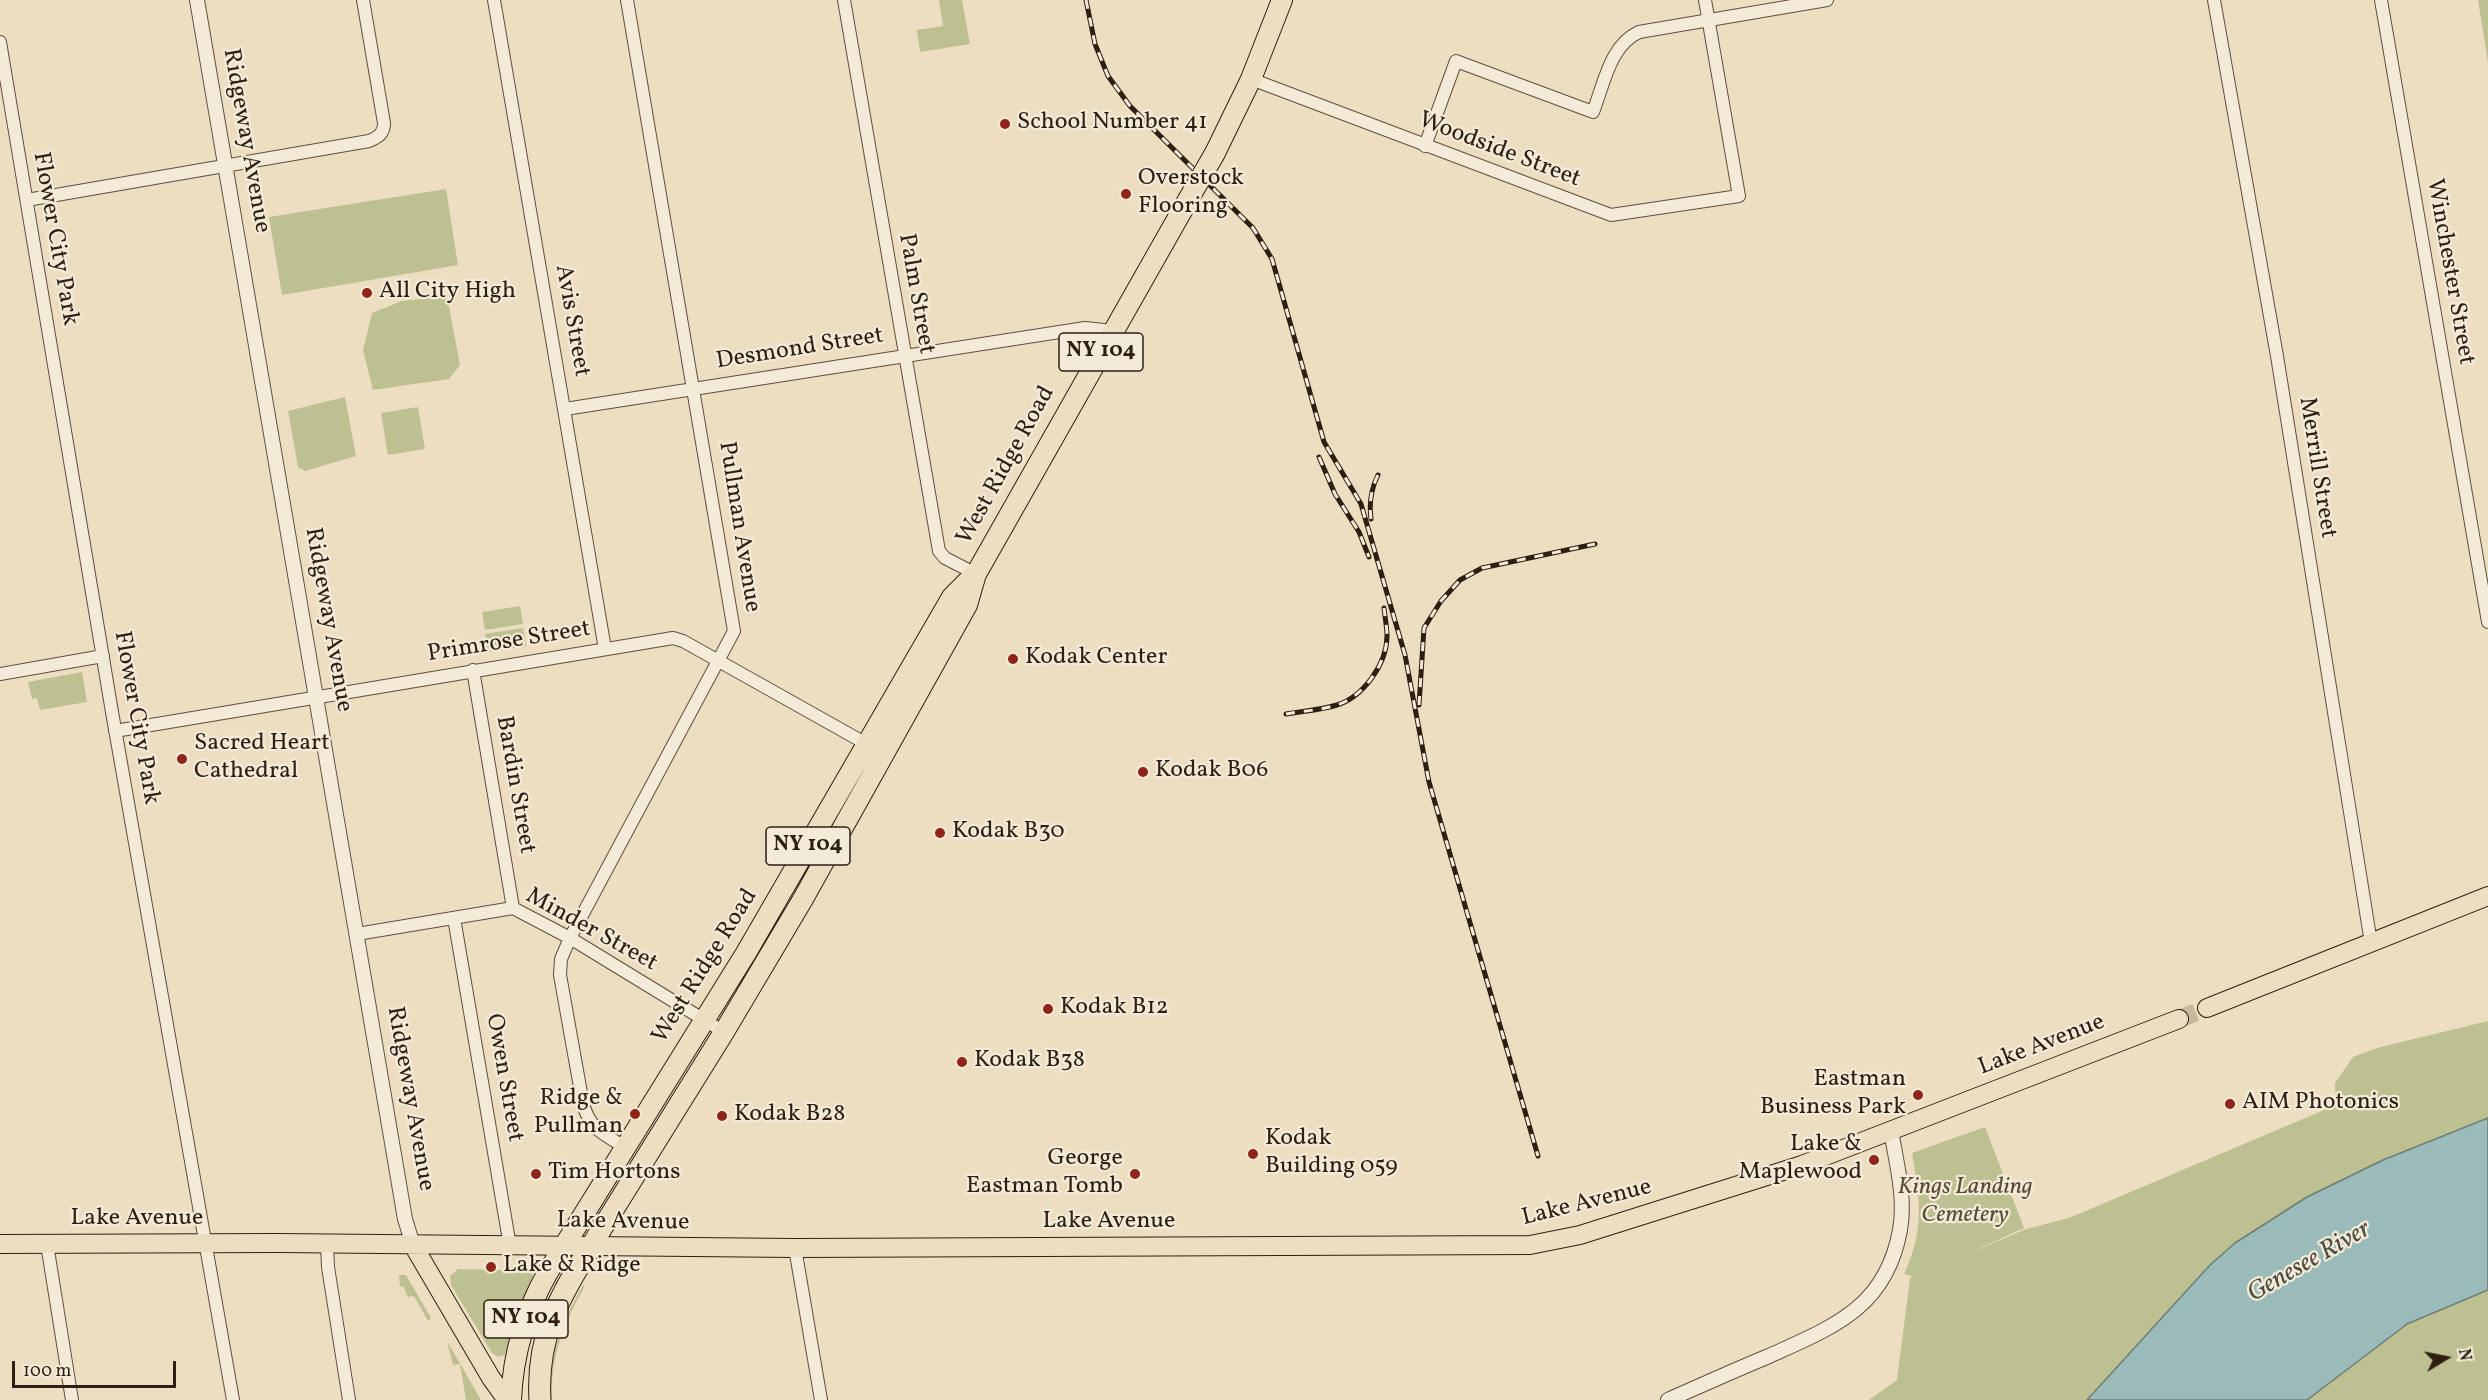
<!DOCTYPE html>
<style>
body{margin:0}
#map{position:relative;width:2488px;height:1400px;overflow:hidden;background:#eddec1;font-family:Vollkorn,serif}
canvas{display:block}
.north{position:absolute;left:2416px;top:1328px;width:60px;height:60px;-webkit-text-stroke:4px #f3ead7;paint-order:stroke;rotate:80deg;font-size:16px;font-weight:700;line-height:24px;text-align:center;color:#2e1f12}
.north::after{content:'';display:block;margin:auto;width:21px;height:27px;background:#2e1f12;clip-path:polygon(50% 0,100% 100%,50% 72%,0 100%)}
.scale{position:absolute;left:12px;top:1361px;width:164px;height:27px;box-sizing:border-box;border:3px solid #2e1f12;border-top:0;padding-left:8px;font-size:18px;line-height:21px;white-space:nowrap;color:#2e1f12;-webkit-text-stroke:4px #f3ead7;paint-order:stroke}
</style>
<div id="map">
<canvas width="2488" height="1400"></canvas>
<div class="north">N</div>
<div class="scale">100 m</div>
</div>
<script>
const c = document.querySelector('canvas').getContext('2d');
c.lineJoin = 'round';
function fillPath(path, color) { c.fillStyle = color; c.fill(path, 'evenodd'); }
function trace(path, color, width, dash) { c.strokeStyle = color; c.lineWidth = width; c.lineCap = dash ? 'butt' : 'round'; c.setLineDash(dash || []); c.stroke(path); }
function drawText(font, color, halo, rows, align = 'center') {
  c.font = font + ' Vollkorn,serif'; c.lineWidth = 4.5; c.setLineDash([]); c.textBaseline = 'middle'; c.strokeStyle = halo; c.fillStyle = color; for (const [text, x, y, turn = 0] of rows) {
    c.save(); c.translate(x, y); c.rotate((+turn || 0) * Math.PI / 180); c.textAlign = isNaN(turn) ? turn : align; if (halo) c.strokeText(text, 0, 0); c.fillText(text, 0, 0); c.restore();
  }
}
const green = new Path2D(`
 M939,0H962L970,44L920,52L917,30L943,26Z
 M2478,0H2488V62Z
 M446,189L458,265L282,295L269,217Z
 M447,296L460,365L449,379L373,390L363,350L372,313L402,301Z
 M345,397L356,456L305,471L298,467L288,411Z
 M418,407L425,449L388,455L381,413Z
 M520,606L523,624L485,630L482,612Z
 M523,628L526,646L488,652L485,634Z
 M82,672L87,702L40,710L37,698L32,699L28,682Z
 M2488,1021V1118L2383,1160L2210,1265L2087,1400H1869L1897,1380L1910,1278L1913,1277L1904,1274C1925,1229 1920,1200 1912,1153L1985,1127L2024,1228L1963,1256L2026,1229L2069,1218L2336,1105L2335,1083L2353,1057L2377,1048Z
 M458,1269L529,1271L533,1275L505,1355L498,1357L492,1353L451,1285L450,1276Z
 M399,1275H406L431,1318L428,1321L414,1296L408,1297L403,1286L400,1287Z
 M583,1285L585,1286C564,1323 550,1357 552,1400H548C550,1353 561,1325 583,1285Z
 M2488,1290V1400H2307L2407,1324Z
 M447,1341L481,1400H466L460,1364L453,1365Z`);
const water = new Path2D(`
 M2488,1118V1290L2407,1324L2307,1400H2087L2210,1265L2235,1243L2307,1197L2383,1160Z`);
const primaryTunnel = new Path2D(`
 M2179,1019L2207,1008`);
const minor = new Path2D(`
 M494,0L605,649
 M844,0L939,551L945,558L976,574
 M2214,0L2277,356L2371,943
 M2381,0L2488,622
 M0,42L112,712L233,1400
 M1251,79L1611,215L1739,196L1705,0
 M1425,146L1456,61L1593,112C1604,84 1610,45 1639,32L1827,0
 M27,200L369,141C379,137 384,133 384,123L363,0
 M565,409L1085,328L1113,331
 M473,670L513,908
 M0,674L103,656
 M115,731L673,638L683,641L872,747
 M454,918L510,1246
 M357,934L513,908L570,938L724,1032
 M625,1147C603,1134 590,1129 583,1104L560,975L561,959L570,938L734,631L627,0
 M47,1244L72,1400
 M327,1244L328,1267L349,1400
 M795,1248L821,1400`);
const tertiary = new Path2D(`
 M197,0L405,1219L413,1245
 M1668,1400C1702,1385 1735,1370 1769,1356C1833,1327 1886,1308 1900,1230C1906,1197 1896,1162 1891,1130`);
const primary = new Path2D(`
 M2207,1008L2488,896
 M0,1244L278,1243L795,1248L1530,1245L1580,1235L1802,1165L2179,1019
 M413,1245L491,1378L507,1400`);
const trunk = new Path2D(`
 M1215,153L1251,79L1282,0
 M591,1246L724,1032L803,899L967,605L976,574L1188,200
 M511,1400C513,1354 525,1312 548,1272L746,953L952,597L975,574`);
const motorway = new Path2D(`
 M540,1400C536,1337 559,1298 591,1246`);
const rail = new Path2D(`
 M1086,0L1095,44L1108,76L1130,106L1253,228L1272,259L1324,442L1361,504L1405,655L1429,782L1538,1156
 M1319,457L1335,494L1359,532L1369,557
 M1371,519C1369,504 1371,489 1378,475
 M1419,705L1424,628L1441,601L1460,580L1482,568L1595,544
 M1286,714C1303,711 1321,710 1337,705C1363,697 1387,664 1387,636C1387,627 1385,618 1384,608`);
const trunkBridge = new Path2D(`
 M1188,200L1215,153`);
const markers = [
 [1005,124,6,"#8f2418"],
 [1126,194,6,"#8f2418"],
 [367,293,6,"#8f2418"],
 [1013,659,6,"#8f2418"],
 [182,759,6,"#8f2418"],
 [1143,772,6,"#8f2418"],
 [940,833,6,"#8f2418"],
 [1048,1009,6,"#8f2418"],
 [962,1062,6,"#8f2418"],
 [1918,1095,6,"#8f2418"],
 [2230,1104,6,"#8f2418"],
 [635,1114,6,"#8f2418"],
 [722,1116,6,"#8f2418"],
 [1253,1154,6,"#8f2418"],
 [1874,1160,6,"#8f2418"],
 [536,1174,6,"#8f2418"],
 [1135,1174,6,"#8f2418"],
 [491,1267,6,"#8f2418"]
];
const shields = [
 [1101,352,84],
 [808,846,84],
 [526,1319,84]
];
const shieldNames = [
 ["NY 104",1101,352],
 ["NY 104",808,846],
 ["NY 104",526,1319]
];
const poiNames = [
 ["School Number 41",1017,124],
 ["Overstock",1138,180],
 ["Flooring",1138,208],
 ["All City High",379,293],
 ["Kodak Center",1025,659],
 ["Sacred Heart",194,745],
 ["Cathedral",194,773],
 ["Kodak B06",1155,772],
 ["Kodak B30",952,833],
 ["Kodak B12",1060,1009],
 ["Kodak B38",974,1062],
 ["Eastman",1906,1081,"right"],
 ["Business Park",1906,1109,"right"],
 ["Ridge &",623,1100,"right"],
 ["Pullman",623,1128,"right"],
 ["AIM Photonics",2242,1104],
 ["Kodak B28",734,1116],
 ["Kodak",1265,1140],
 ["Building 059",1265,1168],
 ["Lake &",1862,1146,"right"],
 ["Maplewood",1862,1174,"right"],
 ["George",1123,1160,"right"],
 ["Eastman Tomb",1123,1188,"right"],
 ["Tim Hortons",548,1174],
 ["Lake & Ridge",503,1267]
];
const streetNames = [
 ["Ridgeway Avenue",245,141,80],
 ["Woodside Street",1499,151,21],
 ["Flower City Park",54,239,80],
 ["Winchester Street",2449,272,80],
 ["Palm Street",915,294,80],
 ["Avis Street",571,321,80],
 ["Desmond Street",800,350,-9],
 ["West Ridge Road",1007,466,-61],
 ["Merrill Street",2316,468,81],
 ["Pullman Avenue",738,527,81],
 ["Ridgeway Avenue",327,620,80],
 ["Primrose Street",509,643,-9],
 ["Flower City Park",135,718,80],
 ["Bardin Street",514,785,80],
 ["Minder Street",591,931,29],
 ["West Ridge Road",706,967,-58],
 ["Lake Avenue",2042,1046,-21],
 ["Owen Street",503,1078,80],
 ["Ridgeway Avenue",409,1099,80],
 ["Lake Avenue",1587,1204,-14],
 ["Lake Avenue",137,1220],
 ["Lake Avenue",623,1223,1],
 ["Lake Avenue",1109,1223]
];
const parkNames = [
 ["Kings Landing",1965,1189],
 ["Cemetery",1965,1217]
];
const waterNames = [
 ["Genesee River",2310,1263,-30]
];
fillPath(green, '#bdc090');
fillPath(water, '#9abbb9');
trace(water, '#6f7d76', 1.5);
trace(primaryTunnel, '#c7b89e', 18, [18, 9]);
trace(minor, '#5e4f3e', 14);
trace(tertiary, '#5e4f3e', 16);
trace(primary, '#2e1f12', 20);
trace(trunk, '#2e1f12', 22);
trace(motorway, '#2e1f12', 23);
trace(minor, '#f3ead7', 12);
trace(tertiary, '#f3ead7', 14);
trace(primary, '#eddec1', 18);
trace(trunk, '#eddec1', 20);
trace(motorway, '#eddec1', 21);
trace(rail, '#2e1f12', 5);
trace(rail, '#f3ead7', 3, [9]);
trace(trunkBridge, '#2e1f12', 22, []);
trace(trunkBridge, '#eddec1', 20);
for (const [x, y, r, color] of markers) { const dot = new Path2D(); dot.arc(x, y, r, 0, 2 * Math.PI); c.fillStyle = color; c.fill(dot); trace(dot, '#f3ead7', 2); }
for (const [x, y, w] of shields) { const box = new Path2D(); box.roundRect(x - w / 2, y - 19, w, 38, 4.5); c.fillStyle = '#f3ead7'; c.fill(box); trace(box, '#2e1f12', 1.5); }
drawText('bold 22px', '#2e1f12', null, shieldNames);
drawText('24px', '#2e1f12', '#f3ead7', poiNames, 'left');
drawText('24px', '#2e1f12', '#f3ead7', streetNames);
drawText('italic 24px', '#594f38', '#f3ead7', parkNames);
drawText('italic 26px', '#4e4e44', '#f3ead7', waterNames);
</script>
